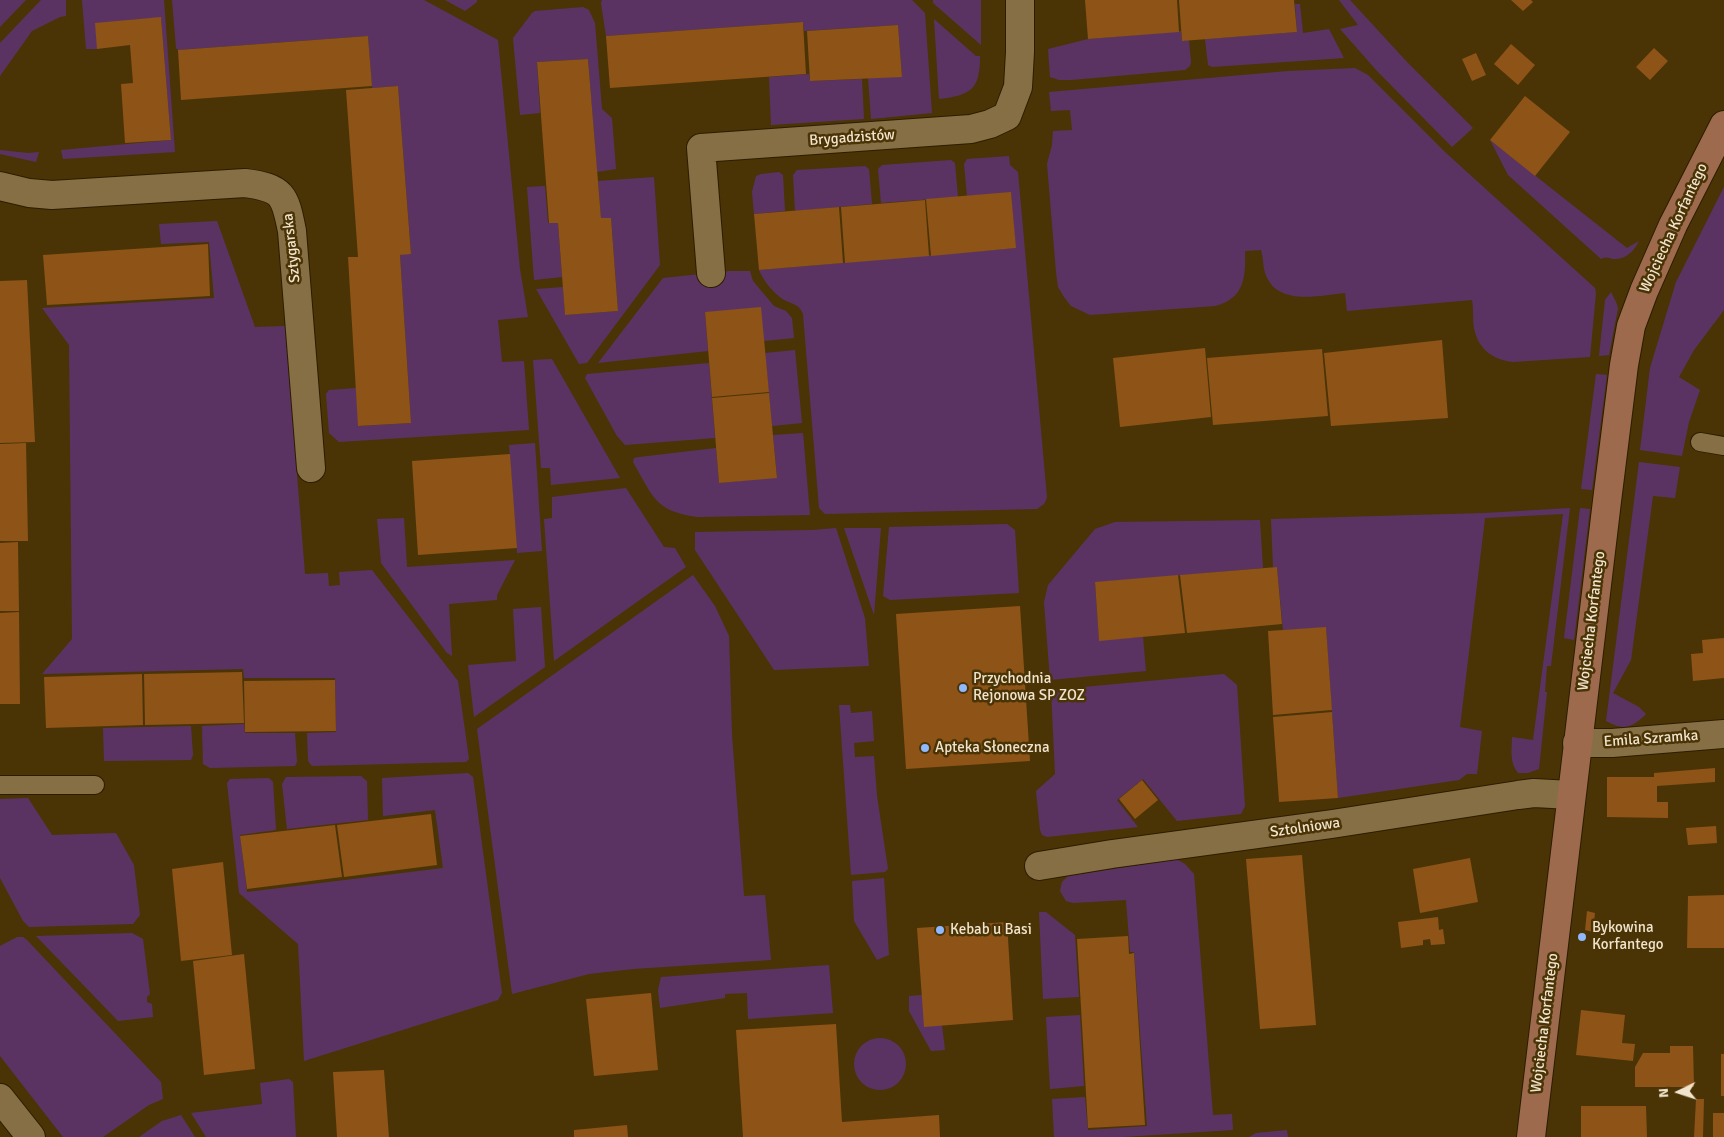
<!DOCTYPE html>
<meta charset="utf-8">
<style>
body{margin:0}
#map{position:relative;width:1724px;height:1137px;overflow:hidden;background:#4a3406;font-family:Signika,sans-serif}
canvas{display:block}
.north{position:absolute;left:1654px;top:1067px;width:50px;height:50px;-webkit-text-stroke:4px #4a3406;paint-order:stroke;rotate:266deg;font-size:14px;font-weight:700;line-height:20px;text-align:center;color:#f1e4cd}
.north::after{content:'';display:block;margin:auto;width:18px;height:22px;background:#f1e4cd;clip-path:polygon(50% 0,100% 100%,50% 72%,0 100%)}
</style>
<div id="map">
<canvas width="1724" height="1137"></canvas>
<div class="north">N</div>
</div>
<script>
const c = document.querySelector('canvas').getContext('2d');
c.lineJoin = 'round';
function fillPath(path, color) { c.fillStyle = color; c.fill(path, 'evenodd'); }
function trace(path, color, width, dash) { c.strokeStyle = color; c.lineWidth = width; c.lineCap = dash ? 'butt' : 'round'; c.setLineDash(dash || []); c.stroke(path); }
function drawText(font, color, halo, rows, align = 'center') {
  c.font = font + ' Signika,sans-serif'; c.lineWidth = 5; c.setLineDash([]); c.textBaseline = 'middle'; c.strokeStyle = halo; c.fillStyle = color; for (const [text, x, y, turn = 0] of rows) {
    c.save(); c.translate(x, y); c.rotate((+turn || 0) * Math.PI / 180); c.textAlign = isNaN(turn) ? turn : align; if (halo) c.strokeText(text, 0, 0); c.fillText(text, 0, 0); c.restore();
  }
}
const green = new Path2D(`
 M0,0H26L0,27Z
 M41,0H66V16L60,17L32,31L0,76V43Z
 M82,0H164L175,152L63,159L61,150L171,140L161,18L128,20L97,49H86Z
 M172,0H424L498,40L520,269L528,317L498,320L502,362L524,361L529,430L339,442L329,433L326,394L329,390L356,388L359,426L411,423L400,255L411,253L398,86L372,88L368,36L178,50L176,48Z
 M445,0H477V2L465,11Z
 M602,0H912L925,13L932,113L871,119L868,78L902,76L898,25L804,31L803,22L606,36L601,3Z
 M933,0H981V45L933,3Z
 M1339,0H1350L1408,63L1473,128L1452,147L1377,71L1340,29L1358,25Z
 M1295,4H1300L1303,33L1329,29L1344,58L1212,67L1208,65L1205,39L1297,32Z
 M583,7L589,10L595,23L602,109L612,118L616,169L597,172L588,59L537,62L540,113L520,115L513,38L532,13L535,11Z
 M934,19L976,56H980C980,90 971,95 939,99Z
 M1181,31L1182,41L1189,40L1191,62L1190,66L1185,70L1071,80H1059L1050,77L1048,49L1088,39Z
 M1355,68L1368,75L1446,153L1595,288L1596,293L1590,357L1513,362C1495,360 1480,351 1475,332C1472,322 1474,310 1472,300L1347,311L1345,293C1316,296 1273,307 1264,269C1263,263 1263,256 1261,250L1245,251C1246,277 1244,299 1215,306L1090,315L1071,306L1064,297L1058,287L1056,272L1047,164L1052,145L1053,131L1072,130L1070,110L1051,111L1049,92L1288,71Z
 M809,74L810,81L862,79L864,119L771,125L769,77Z
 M1490,140L1627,248L1639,241C1634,251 1626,260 1613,259C1608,258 1607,256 1601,259L1508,175Z
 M0,150L28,153L39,152L36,162L0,154Z
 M1009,156L1010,165L1018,172L1047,498L1044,504L1037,509L825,514L819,508L803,314C799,303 790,304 781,298C772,291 763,280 759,270L1015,248L1011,193L967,196L964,164L967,159Z
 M951,160L955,163L958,197L881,203L878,169L882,165Z
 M865,166L869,169L872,204L795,211L793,175L797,170Z
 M779,172L783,175L785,211L754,214L752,192L756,176L761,174Z
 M654,177L660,265L587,363L579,364L536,289L563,287L565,315L618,311L611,218H601L598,181Z
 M545,186L548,223H558L562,277L534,280L527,187Z
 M1724,187V310L1694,350L1679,377L1700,390L1689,422L1682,456L1640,450L1650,368L1676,282Z
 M217,221L255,327L285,326L305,574L328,573L329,586L340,585L339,572L372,570L458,681L469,759L466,762L312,766L308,761L307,733L336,732L335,678H244L243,669L42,674L72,639L69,345L42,308L214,298L209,242L161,244L159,224Z
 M730,271H750L753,281L774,306L786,311L792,318L794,338L764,341L705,312L708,351L598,363L663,278Z
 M1611,292L1616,302L1618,308L1609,355L1599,356L1605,300Z
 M795,350L802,423L772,426L765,353Z
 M552,359L620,478L551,485L550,468H541L533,360Z
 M709,363L715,438L625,445L617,436L585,378L587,374Z
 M1596,374L1607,375L1592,490L1581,489Z
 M803,433L810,515L697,517C654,511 653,496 633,462L634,458L639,457L716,448L719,483L777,477L773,435Z
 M535,443L542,551L517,553L509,445Z
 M1639,462L1680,467L1675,498L1653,496L1631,660L1613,693L1639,707L1646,714C1632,728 1624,731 1606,721Z
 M626,488L664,547L675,548L686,567L554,661L544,519L552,518V497Z
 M1570,508L1551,666H1547L1545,692H1547L1539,769L1528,773H1518C1509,762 1512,749 1512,737L1533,740L1563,514L1485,518L1460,727L1482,731L1477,774H1467L1459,780L1338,798L1326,628L1283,630L1277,567H1273L1271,519L1485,513Z
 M1580,508L1590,509L1574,640L1564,638Z
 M404,518L407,567L515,560L497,595V600L449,604L452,656L447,653L381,563L377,519Z
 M1260,520L1263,568L1095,583L1099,640L1143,637L1146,671L1050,680L1044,602L1048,585L1095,529L1115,522Z
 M1007,524L1015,530L1019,593L890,600L883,596L889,527Z
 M836,528L865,618L869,666L774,670L695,550V532L812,530Z
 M844,528H881L874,615Z
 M693,575L715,606L729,636L732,735L744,896L765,895L771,960L633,969L589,974L512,994L477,729Z
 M541,607L545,667L474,717L468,665L516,661L513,609Z
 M1224,674L1237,685L1245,806L1241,814L1177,821L1143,779L1117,800L1138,827L1047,837L1042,835L1040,830L1036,791L1055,774L1051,690Z
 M839,705H850L851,713L872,711L874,741L854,743L855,757L874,756L877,796L888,869L885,872L851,875Z
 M244,724L245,733H295L297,762L295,766L210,768L203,764L202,726Z
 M191,726L193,755L191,760L104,761L103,728Z
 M468,773L473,777L502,993L498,1000L304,1061L298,944L239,893L227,783L230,779L269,778L273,782L276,830L240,835L247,892L443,868L435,810L383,816L382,778Z
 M361,776L367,781L368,820L287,829L282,784L286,777Z
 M28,798L52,835L116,833L134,865L140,915L133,924L29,927L23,921L0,878V799Z
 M1176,859L1185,864L1194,874L1213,1115L1232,1114L1233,1130L1123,1137H1054L1052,1099L1085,1097L1088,1130L1147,1126L1134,952H1130L1126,900L1073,903L1066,901L1060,891L1062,882L1068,876Z
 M884,878L889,955L877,960L854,921L852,881Z
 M1039,912H1046L1075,935L1079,997L1043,999Z
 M132,933L143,939L150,994L147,997V1002L152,1004L153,1017L118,1021L36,936Z
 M17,937H23L27,940L161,1082L163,1099L149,1105L103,1137H63L0,1056V946Z
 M829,965L833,1013L748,1019L747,993L725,994V998L660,1008L658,990L661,977Z
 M922,995L942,1025L945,1050L931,1051L909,1011V996Z
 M1080,1015L1084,1086L1050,1089L1046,1017Z
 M854 1064a26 26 0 1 1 52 0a26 26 0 1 1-52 0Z
 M289,1079L293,1082L296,1137H206L191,1113L262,1104L260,1083Z
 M181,1115L195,1137H139L162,1121Z
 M1287,1130L1288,1137H1249L1256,1133Z`);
const building = new Path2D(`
 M1085,0H1177L1179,32L1088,39Z
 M1179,0H1294L1297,32L1182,41Z
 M1511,0H1531L1533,2L1523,11Z
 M161,17L171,140L125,143L121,84L133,83L130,45L97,49L95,23Z
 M803,22L806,74L610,88L606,36Z
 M898,25L902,77L810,81L807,31Z
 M368,36L372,86L181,100L178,50Z
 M1511,44L1535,65L1518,85L1494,64Z
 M1654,48L1668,61L1650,80L1636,67Z
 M1476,53L1486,75L1472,81L1462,59Z
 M588,59L601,218H611L618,311L565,315L558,223H549L537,62Z
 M398,86L411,254L400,255L411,423L358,426L348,257H358L346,90Z
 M1525,96L1570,132L1535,176L1490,140Z
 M1011,192L1016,248L931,256L926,199Z
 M925,200L929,256L845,263L841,207Z
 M839,207L843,263L759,270L754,214Z
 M208,244L210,296L47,305L43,255Z
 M27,280L35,442L0,443V281Z
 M761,307L769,392L712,397L705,312Z
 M1442,340L1448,418L1331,426L1324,353Z
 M1205,348L1211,417L1120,427L1113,358Z
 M1322,349L1328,416L1213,425L1207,358Z
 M769,393L777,478L719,483L712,398Z
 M26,443L28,541H0V444Z
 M510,454L517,548L418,555L412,461Z
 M18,542L19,611H0V543Z
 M1277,567L1282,624L1187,633L1180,575Z
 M1178,575L1185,633L1099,641L1095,582Z
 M1020,606L1030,761L906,769L896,614Z
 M19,612L20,704H0V613Z
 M1326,627L1332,710L1273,715L1268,631Z
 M1724,638V678L1693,681L1691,654L1703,653L1702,640Z
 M242,672L244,723L145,725L144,674Z
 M142,674L143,725L46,728L44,677Z
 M335,680L336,731L245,732L244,681Z
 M1332,712L1338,798L1279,802L1273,717Z
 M1715,768V782L1657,786V802H1668V818L1607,817V777H1654V773Z
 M1142,780L1158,800L1135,819L1119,799Z
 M431,814L437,865L344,877L337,825Z
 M335,825L342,877L247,889L240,836Z
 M1716,826L1717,843L1688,845L1686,828Z
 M1302,855L1316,1025L1260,1029L1246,859Z
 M1470,858L1478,902L1420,913L1413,869Z
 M223,862L232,955L181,961L172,869Z
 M1724,895V948H1687L1688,896Z
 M1587,911L1595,913L1593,932L1585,930Z
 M1438,917L1439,930L1443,929L1445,944L1431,945L1430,939L1423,940V945L1401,948L1398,922Z
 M1007,922L1013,1020L924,1027L917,928Z
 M1128,936L1129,954L1134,953L1145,1125L1088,1128L1077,939Z
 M244,954L255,1069L204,1075L193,961Z
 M651,993L658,1070L594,1076L586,999Z
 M1581,1010L1625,1015L1622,1043L1635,1044L1633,1061L1576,1055Z
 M836,1024L842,1122L939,1115L940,1137H743L736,1030Z
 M1670,1046H1693L1694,1087H1635V1067L1643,1053H1670Z
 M1721,1054H1724V1096H1721Z
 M384,1070L389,1137H337L333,1072Z
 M1696,1099H1704L1703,1137H1694Z
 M1581,1106H1646L1647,1137H1581Z
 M1713,1113H1724V1137H1713Z
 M627,1125L628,1137H574V1130Z`);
const lane = new Path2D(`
 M1700,442L1724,446
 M0,785H95`);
const street = new Path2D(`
 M0,186L29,193L52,195L245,183C283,188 285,195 292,231L311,468
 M711,273L701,148L971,129L990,124L1007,116L1018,87L1020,52V0
 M1577,743H1612L1724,734
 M1039,866L1112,854L1332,824L1518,795L1534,793L1571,795
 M0,1098L31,1137`);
const secondary = new Path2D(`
 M1531,1137L1607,501L1624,365L1631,326L1644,291L1673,225L1724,125`);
const markers = [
 [963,688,5,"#90b8fd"],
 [925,748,5,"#90b8fd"],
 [940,930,5,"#90b8fd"],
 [1582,937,5,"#90b8fd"]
];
const streetNames = [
 ["Brygadzistów",852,138,-4],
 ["Wojciecha Korfantego",1674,228,-65],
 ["Sztygarska",292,248,-96],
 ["Wojciecha Korfantego",1592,621,-83],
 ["Emila Szramka",1651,739,-4],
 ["Sztolniowa",1305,828,-8],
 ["Wojciecha Korfantego",1545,1023,-83]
];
const poiNames = [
 ["Przychodnia",973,679],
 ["Rejonowa SP ZOZ",973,696],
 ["Apteka Słoneczna",935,748],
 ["Bykowina",1592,928],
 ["Korfantego",1592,945],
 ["Kebab u Basi",950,930]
];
fillPath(green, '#5b3363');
fillPath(building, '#8e5317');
trace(lane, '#2c1d00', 20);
trace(street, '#2c1d00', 30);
trace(secondary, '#2c1d00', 30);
trace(lane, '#876f45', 18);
trace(street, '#876f45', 28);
trace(secondary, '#9d6a4d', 28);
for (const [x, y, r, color] of markers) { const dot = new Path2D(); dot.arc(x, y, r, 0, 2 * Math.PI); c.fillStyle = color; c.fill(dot); trace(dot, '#4a3406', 2); }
drawText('15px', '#f1e4cd', '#4a3406', streetNames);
drawText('15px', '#f1e4cd', '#4a3406', poiNames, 'left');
</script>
